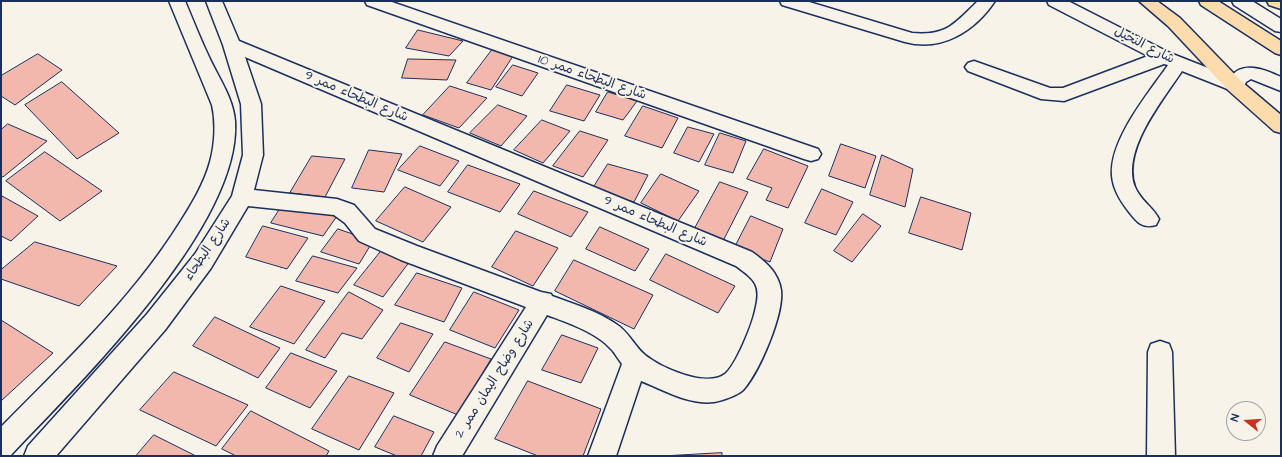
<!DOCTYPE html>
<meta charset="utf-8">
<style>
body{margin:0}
#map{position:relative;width:1282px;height:457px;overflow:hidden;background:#f7f3e8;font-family:"Architects Daughter",sans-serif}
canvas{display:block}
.frame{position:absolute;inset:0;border:2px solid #1b2f5e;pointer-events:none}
.north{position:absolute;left:1226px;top:401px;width:40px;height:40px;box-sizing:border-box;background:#f7f3e8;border:1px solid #9fa5b1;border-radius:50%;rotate:287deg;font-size:11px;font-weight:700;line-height:16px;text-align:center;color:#1b2f5e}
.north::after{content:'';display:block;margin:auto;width:14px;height:18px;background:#c8321e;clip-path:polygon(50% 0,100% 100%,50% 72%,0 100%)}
</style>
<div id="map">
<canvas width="1282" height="457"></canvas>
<div class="frame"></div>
<div class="north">N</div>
</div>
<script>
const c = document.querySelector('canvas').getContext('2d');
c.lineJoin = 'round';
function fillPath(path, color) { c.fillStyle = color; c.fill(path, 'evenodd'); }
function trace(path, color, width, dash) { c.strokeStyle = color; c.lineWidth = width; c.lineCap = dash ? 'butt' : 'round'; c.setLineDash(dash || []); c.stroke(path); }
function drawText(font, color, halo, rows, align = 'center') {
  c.font = font + ' "Architects Daughter","Playpen Sans Arabic",sans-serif'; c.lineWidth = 4; c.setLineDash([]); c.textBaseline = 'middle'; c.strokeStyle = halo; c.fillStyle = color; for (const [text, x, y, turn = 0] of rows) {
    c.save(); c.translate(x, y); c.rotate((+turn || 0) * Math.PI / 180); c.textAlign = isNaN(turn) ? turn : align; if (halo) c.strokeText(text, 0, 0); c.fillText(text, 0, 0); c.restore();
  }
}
const building = new Path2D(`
 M418,30L463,41L449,56L406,48Z
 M492,50L513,56L491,90L467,83Z
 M38,54L62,70L15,105L1,96V76Z
 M408,59L456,60L447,80L402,78Z
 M513,65L538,73L522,96L496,87Z
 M62,82L119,133L77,159L25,105Z
 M567,85L600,95L584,121L550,111Z
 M450,86L487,98L459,128L423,115Z
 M608,92L637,101L623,120L596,112Z
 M498,105L527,116L501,146L470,133Z
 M643,106L678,118L662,148L625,136Z
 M542,120L570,131L543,163L514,150Z
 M8,124L47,141L3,177L1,176V130Z
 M688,127L714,134L699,162L674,153Z
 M580,131L608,140L583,177L553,166Z
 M720,133L746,141L733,173L705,165Z
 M841,144L876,156L865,188L829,176Z
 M420,146L459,161L440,186L398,170Z
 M764,149L808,166L788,208L766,200L772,188L747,179Z
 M369,150L402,154L384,192L352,188Z
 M45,152L102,191L60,221L6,181Z
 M882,155L913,169L905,207L870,195Z
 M312,156L345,159L325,197L290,193Z
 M608,164L648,175L634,202L592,190Z
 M468,165L520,184L500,212L448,192Z
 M661,174L699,191L678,221L641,203Z
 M720,182L748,192L723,241L694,230Z
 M405,187L451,207L423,242L376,221Z
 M822,189L853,202L836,235L805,223Z
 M534,191L588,212L571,237L518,214Z
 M2,196L38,216L11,241L1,236Z
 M921,197L971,213L962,250L909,233Z
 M283,204L337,216L323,236L271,223Z
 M863,214L881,226L852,262L834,251Z
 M751,216L783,229L770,262L734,249Z
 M263,226L308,238L287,269L246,257Z
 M600,227L649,249L635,271L586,249Z
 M338,229L373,241L359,264L321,252Z
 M516,231L558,248L533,286L492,267Z
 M35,242L117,266L79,306L1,279V270Z
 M382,250L410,261L383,297L354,285Z
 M666,254L735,286L718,313L650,280Z
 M313,256L357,268L338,293L296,281Z
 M574,260L653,295L634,329L555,291Z
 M417,273L462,288L444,322L395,305Z
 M281,286L325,301L294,344L250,327Z
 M349,292L383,310L362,339L342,333L325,358L306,350Z
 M474,292L519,310L495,348L450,330Z
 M215,317L280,348L258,378L193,346Z
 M1,320L53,353L1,401Z
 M401,323L433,334L409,372L377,358Z
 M562,335L598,348L581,383L542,370Z
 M445,342L491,359L458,415L410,395Z
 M291,353L337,371L310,408L266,388Z
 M174,372L248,405L216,446L140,410Z
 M349,376L394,393L359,450L312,429Z
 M528,381L601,409L583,456H538L495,439Z
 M251,411L329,451L326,456H236L222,449Z
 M394,416L434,432L421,456H397L375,447Z
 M154,435L196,456H136Z
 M722,453V456H663Z`);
const minor = new Path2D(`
 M169,1H185C193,20 200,38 209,57C218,77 233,97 235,121C242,225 79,383 11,455L1,456V427C64,363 131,300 179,224C191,205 204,184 210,162C215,144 216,122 212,105Z
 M206,1H222L239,41L752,252C766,262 778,272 781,290C784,314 760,370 744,389C739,395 721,401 714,402C688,405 664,390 641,381L616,456H588L622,364C618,359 615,353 611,349C596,332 568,323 547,315L462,456H433L437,446L526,307L401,260L359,241L345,223L334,215L248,206L211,268L165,330L56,456H24L28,446L147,314L195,254L232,196L243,155L241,104L223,45ZM245,57L736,266C755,280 762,285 755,311C752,325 736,365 725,374C706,388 661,368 645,355C634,346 629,332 616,324C597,311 574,304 552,296L551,294L541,292L417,246L375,229L354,205L337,199L254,190L263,155L261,104Z
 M365,1H389L818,149L821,154L818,159L811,161L804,159L367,5Z
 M780,1H806L912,33C947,36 954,24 978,1H995C975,31 942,52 905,42L782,5Z
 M1047,1H1068L1170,53L1231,77C1242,60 1266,70 1281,77V91L1251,79L1246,82L1242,90L1235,92L1182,71C1163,100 1121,150 1135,187C1140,200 1153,207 1159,219L1156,225C1142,229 1137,222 1129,212C1121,202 1113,189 1112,176C1109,140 1148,94 1168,65L1164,64L1064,101L1041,99L968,71L965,67L968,63L974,61L1050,88H1063L1148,56L1049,5Z
 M1232,1H1252L1281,19V32L1275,31L1234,5Z
 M1160,341L1169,344L1172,352L1175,456H1147L1148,352L1151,344Z`);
const major = new Path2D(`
 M1139,1H1157L1180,18L1242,82L1281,115V133L1274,131L1228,90L1168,26Z`);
const highway = new Path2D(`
 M1199,1H1218L1281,41V55L1275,53L1201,5Z
 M1267,1H1281V9L1269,5Z`);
const streetNames = [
 ["شارع النخيل",1144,46,27],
 ["شارع البطحاء ممر 10",592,78,19],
 ["شارع البطحاء ممر 9",356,97,23],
 ["شارع البطحاء ممر 9",655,222,23],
 ["شارع البطحاء",208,250,-56],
 ["شارع وضاح اليمان ممر 2",495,379,-58]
];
fillPath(building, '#f3b8ad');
trace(building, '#1b2f5e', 1);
trace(minor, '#1b2f5e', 3);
trace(major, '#1b2f5e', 3);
trace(highway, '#1b2f5e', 3);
fillPath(minor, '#f7f3e8');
fillPath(major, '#fcdcac');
fillPath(highway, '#fcdcac');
drawText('13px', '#1b2f5e', '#f7f3e8', streetNames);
</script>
